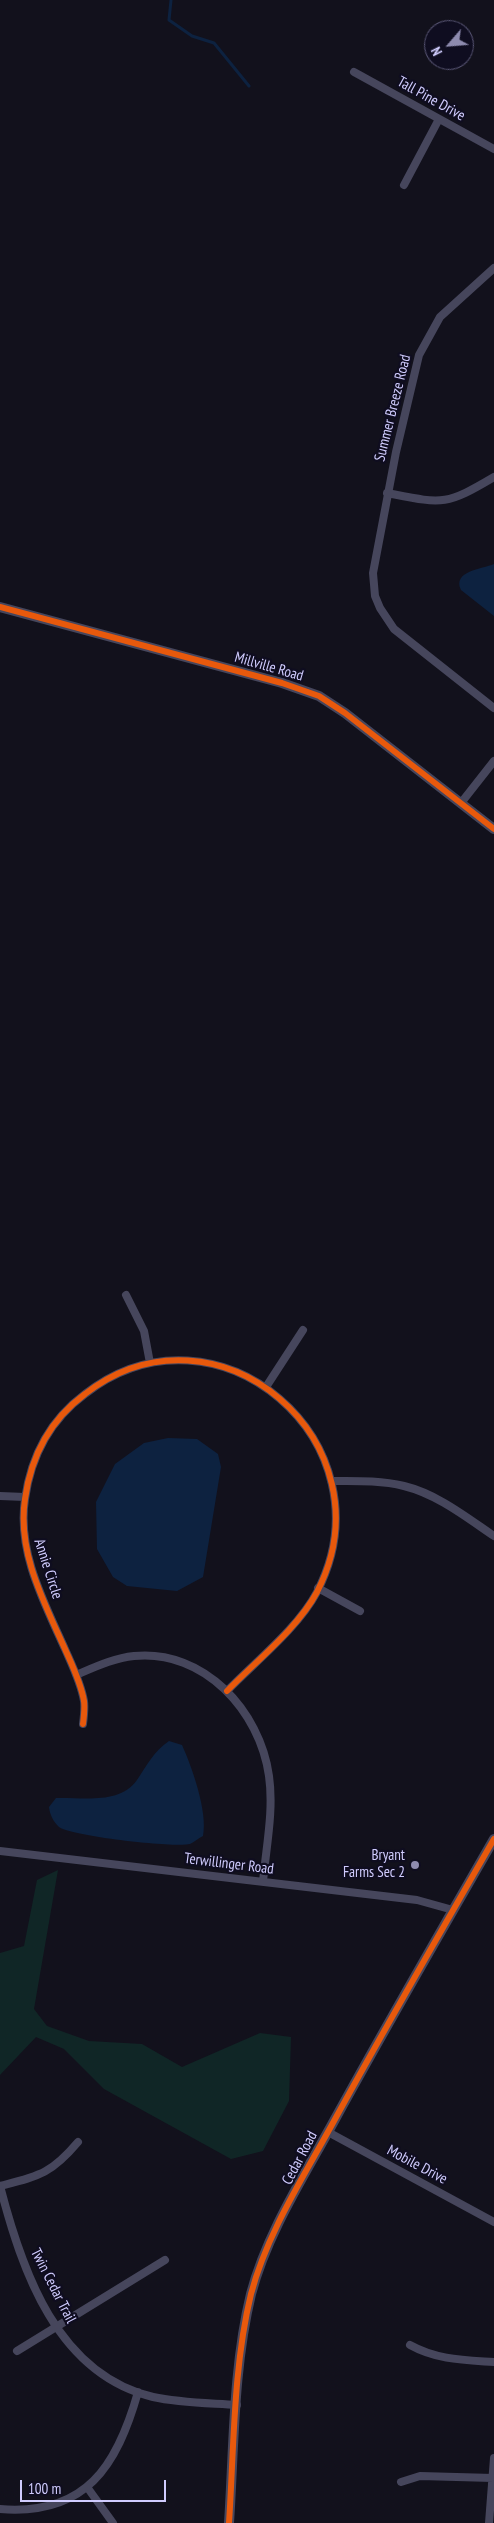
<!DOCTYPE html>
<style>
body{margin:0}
#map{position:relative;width:494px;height:2523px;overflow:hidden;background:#12111c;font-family:"PT Sans Narrow",sans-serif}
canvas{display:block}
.north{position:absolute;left:424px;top:20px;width:50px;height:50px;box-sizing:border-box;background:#0f0d20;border:1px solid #5c5979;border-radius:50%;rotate:243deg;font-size:14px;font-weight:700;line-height:20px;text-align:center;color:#d0ccfe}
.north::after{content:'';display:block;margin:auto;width:18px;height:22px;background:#8e8baf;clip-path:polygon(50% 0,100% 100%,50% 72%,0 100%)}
.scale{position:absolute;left:20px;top:2480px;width:146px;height:22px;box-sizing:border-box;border:2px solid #d0ccfe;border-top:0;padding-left:6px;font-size:15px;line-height:18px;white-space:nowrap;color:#d0ccfe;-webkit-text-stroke:4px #0f0d20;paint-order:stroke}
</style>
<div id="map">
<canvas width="494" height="2523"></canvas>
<div class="north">N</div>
<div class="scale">100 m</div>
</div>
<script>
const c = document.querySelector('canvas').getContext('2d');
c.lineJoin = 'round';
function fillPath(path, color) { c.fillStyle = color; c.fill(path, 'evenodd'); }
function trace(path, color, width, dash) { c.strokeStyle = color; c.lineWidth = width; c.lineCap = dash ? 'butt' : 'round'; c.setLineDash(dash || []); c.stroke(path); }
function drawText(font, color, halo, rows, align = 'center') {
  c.font = font + ' "PT Sans Narrow",sans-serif'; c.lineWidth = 4.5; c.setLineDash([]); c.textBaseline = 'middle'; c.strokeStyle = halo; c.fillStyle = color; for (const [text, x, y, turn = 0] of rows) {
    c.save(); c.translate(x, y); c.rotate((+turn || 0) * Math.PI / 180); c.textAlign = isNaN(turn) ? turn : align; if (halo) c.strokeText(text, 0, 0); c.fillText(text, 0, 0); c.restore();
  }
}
const green = new Path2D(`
 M58,1870L34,2009L47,2026L89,2041L142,2044L182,2067L260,2033L291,2037L289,2101L263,2151L231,2159L104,2089L64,2049L36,2037L0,2075V1953L24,1946L37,1880Z`);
const water = new Path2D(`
 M494,564V616L461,590C452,571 482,569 494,564Z
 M168,1438L197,1439L218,1454L221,1467L203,1577L177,1591L127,1586L113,1577L97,1549L96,1502L115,1464L144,1443Z
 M169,1741L182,1745C192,1767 208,1812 203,1836C199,1838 194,1842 190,1844C174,1848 71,1836 59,1827C53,1821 50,1815 49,1807L56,1798C82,1797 120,1805 137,1780C147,1765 154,1751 169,1741Z`);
const stream = new Path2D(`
 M171,0L169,20L192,36L214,43L249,86`);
const minor = new Path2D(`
 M354,72L494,149
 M404,185L439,119
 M494,268L440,317L419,355L396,452L373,573L375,596L380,608L394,629L494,708
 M387,493C443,504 445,506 494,477
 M461,803L494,761
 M126,1295L144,1331L150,1363
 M266,1387L303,1330
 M331,1481C355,1481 380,1480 404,1486C437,1494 466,1517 494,1536
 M0,1496L25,1497
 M318,1588L360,1611
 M76,1675C95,1667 114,1658 134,1656C204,1649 260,1711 269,1776C274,1811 266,1847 263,1882
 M83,1724C84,1716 85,1708 84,1701C81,1683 72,1665 65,1649C44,1602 17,1552 25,1499C31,1456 50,1420 85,1394C217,1291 394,1443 317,1592C298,1628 255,1662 227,1691
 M0,1851L417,1900L453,1910
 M328,2132L494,2222
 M78,2142C51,2174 39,2176 0,2186C22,2271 57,2374 153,2397C180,2403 209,2403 237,2405
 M410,2345C437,2360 464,2360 494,2362
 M17,2351L165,2260
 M401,2482L420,2476L493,2478
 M87,2487L113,2523
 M0,2509C86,2516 117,2466 138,2392
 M489,2523L494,2458`);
const tertiary = new Path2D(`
 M0,607L282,683L319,696L345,713L494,829
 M229,2523C234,2448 233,2368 251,2294C267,2233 304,2176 334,2121C386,2026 440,1933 494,1839`);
const cycleway = new Path2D(`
 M0,607L282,683L319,696L345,713L494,829
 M83,1724C84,1716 85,1708 84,1701C81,1683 72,1665 65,1649C44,1602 17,1552 25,1499C31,1456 50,1420 85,1394C217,1291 394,1443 317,1592C298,1628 255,1662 227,1691
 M229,2523C234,2448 233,2368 251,2294C267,2233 304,2176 334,2121C386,2026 440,1933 494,1839`);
const markers = [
 [415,1865,5,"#8e8baf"]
];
const streetNames = [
 ["Tall Pine Drive",431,99,29],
 ["Summer Breeze Road",393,408,-76],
 ["Millville Road",269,667,16],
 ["Annie Circle",48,1569,72],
 ["Terwillinger Road",229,1864,7],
 ["Cedar Road",300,2158,-62],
 ["Mobile Drive",417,2165,28],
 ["Twin Cedar Trail",53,2286,63]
];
const poiNames = [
 ["Bryant",405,1856],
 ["Farms Sec 2",405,1873]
];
fillPath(green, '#102626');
fillPath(water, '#0d2240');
trace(stream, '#0d2240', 3);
trace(minor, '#46465c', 8);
trace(tertiary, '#46465c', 10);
trace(cycleway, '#e8590c', 6);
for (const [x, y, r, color] of markers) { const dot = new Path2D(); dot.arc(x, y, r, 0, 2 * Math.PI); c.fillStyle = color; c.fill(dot); trace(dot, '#0f0d20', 2); }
drawText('15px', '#d0ccfe', '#0f0d20', streetNames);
drawText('15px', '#d0ccfe', '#0f0d20', poiNames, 'right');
</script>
